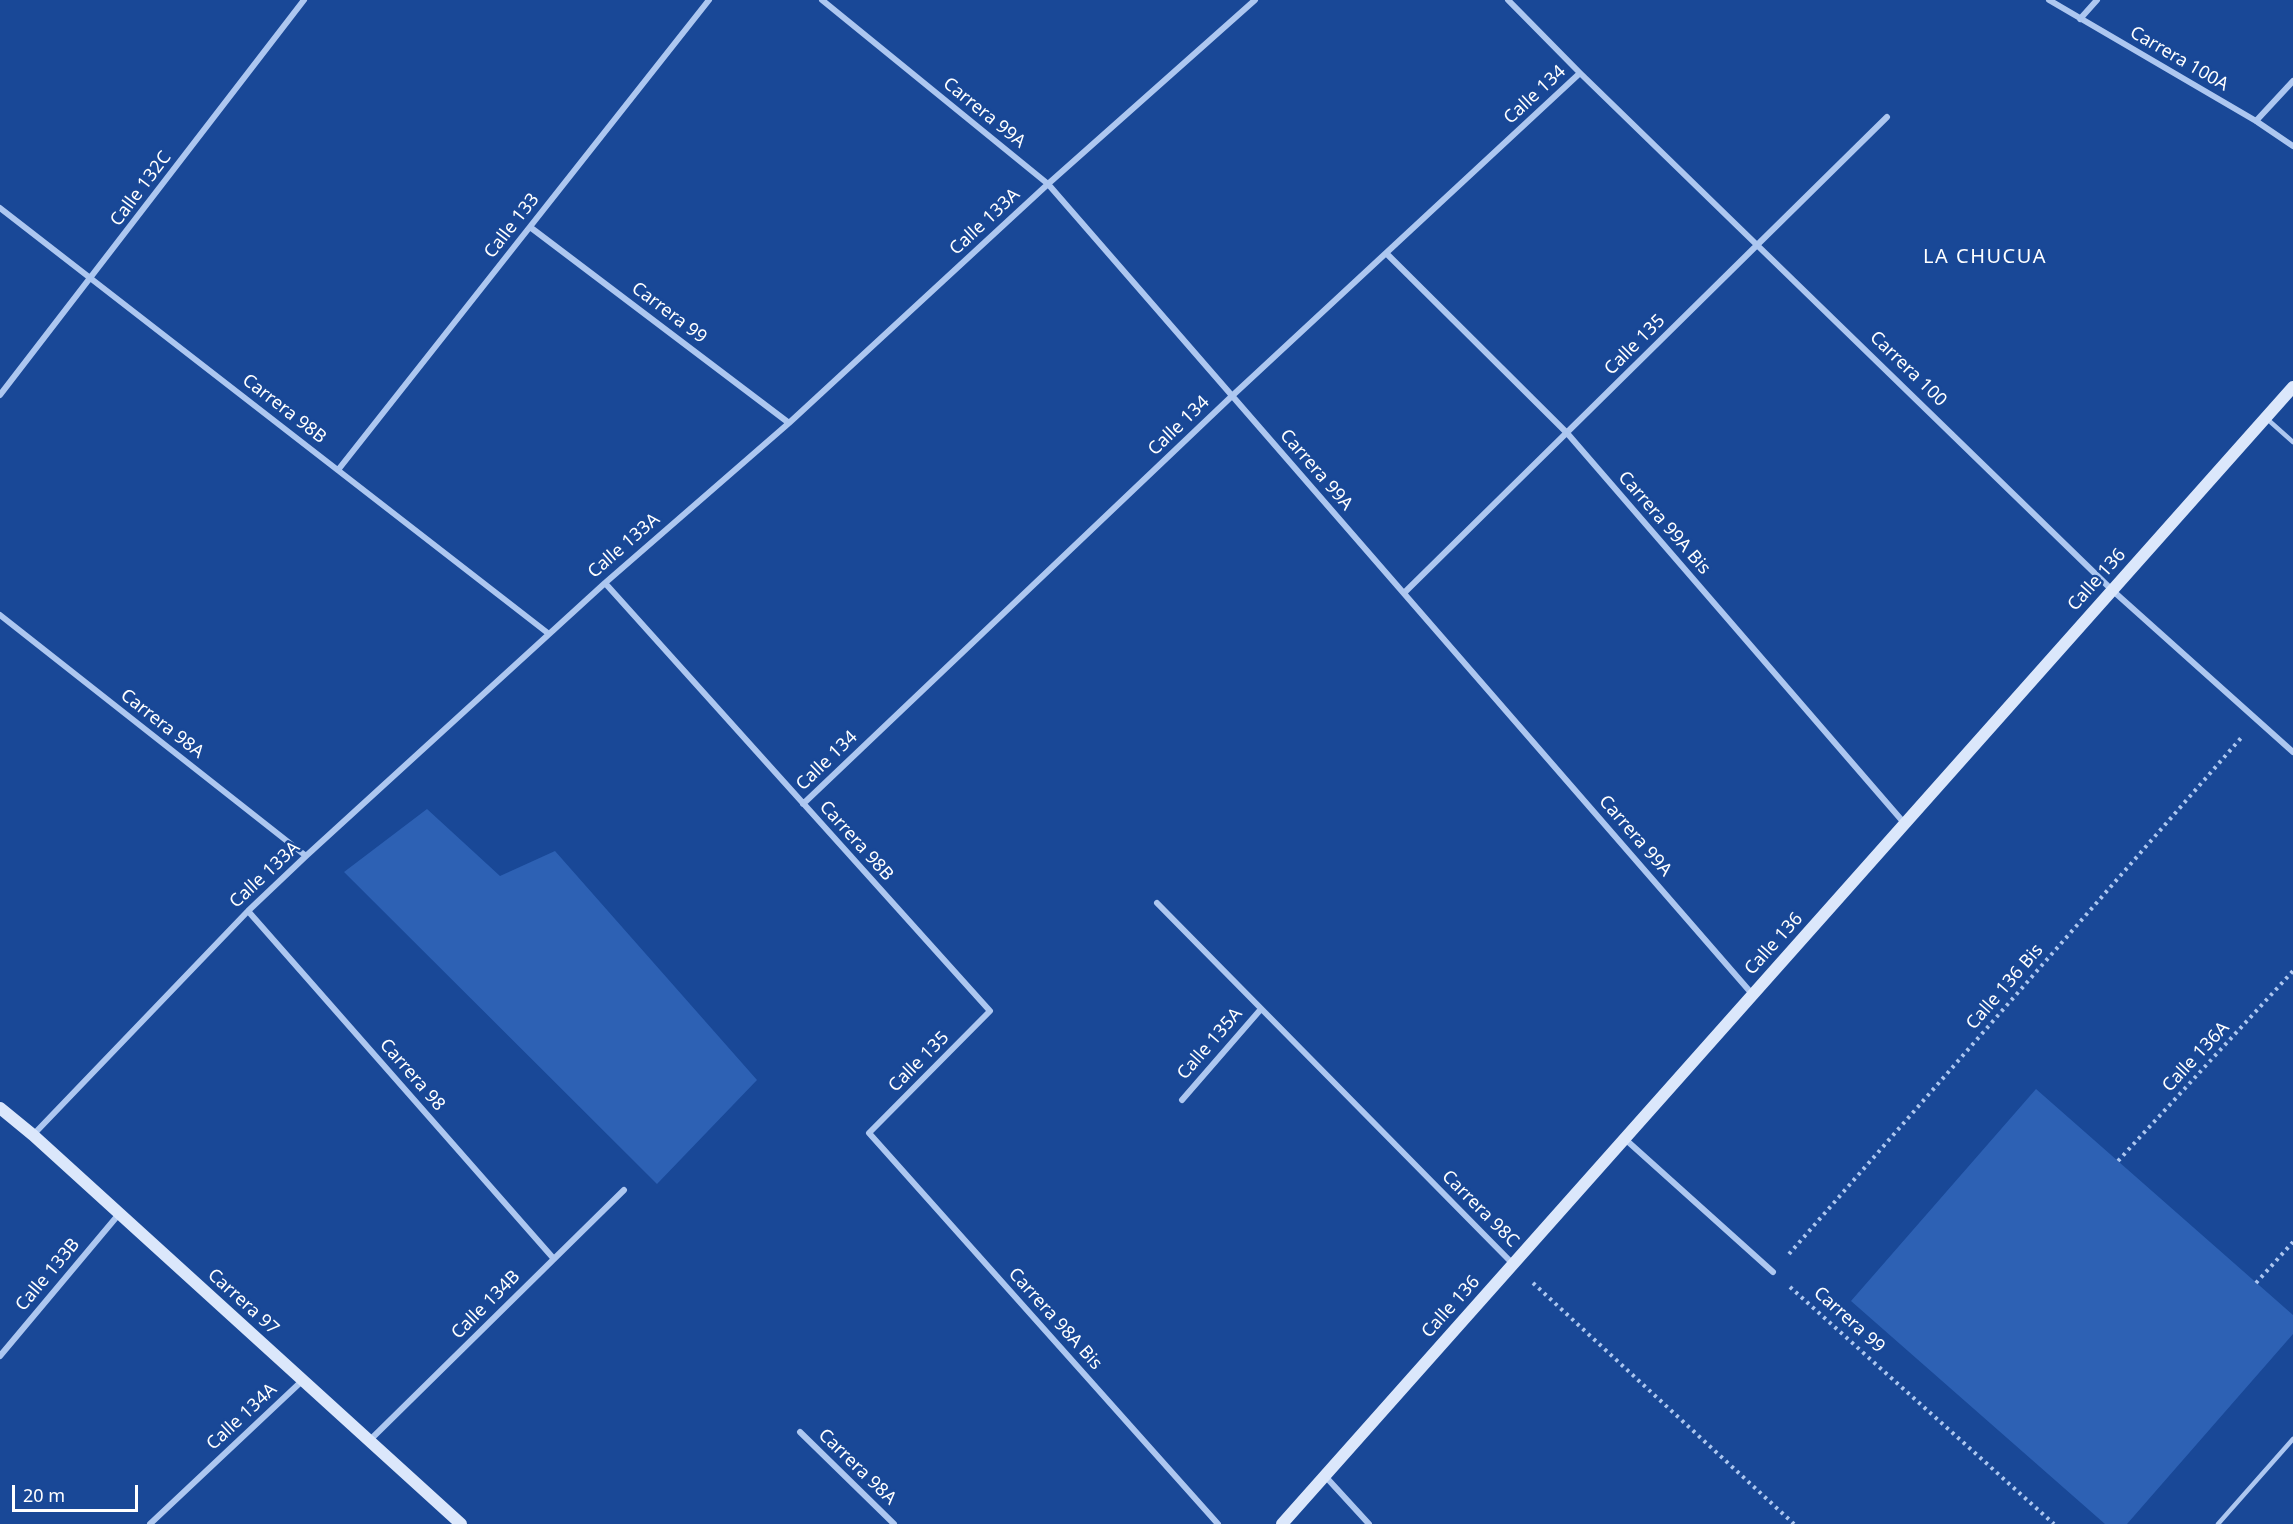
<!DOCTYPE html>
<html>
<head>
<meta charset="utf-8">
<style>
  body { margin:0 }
  #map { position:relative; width:2293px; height:1524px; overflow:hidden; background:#194897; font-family:"Noto Sans",sans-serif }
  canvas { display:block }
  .scale { position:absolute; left:12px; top:1485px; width:126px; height:27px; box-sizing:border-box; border:3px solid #fff; border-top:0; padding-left:8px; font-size:18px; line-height:21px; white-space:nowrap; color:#fff; -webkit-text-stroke:4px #194897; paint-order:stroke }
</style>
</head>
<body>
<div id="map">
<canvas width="2293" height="1524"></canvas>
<div class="scale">20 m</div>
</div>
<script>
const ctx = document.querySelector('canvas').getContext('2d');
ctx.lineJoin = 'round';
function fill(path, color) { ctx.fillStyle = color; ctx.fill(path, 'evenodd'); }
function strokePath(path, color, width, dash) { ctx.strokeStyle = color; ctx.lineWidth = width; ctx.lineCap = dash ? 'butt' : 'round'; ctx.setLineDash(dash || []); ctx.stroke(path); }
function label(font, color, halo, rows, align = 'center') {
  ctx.font = font + ' "Noto Sans",sans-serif'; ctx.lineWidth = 5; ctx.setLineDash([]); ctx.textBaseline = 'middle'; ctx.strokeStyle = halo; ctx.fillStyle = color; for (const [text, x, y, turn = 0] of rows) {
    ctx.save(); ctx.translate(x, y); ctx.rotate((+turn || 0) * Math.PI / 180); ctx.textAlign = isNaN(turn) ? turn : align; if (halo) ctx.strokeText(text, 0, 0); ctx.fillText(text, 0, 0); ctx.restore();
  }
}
const green = new Path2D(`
  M 427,809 L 500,876 L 555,851 L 757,1080 L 657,1184 L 344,872 Z
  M 2036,1089 L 2293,1315 L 2293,1334 L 2127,1524 L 2105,1524 L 1851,1301 Z`);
const path = new Path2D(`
  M 2118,1161 L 2293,971
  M 1789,1254 L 2241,738
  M 1533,1283 L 1794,1524
  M 2256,1283 L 2293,1242
  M 1790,1287 L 2054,1524`);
const lane = new Path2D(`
  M 2266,418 L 2293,442
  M 2218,1524 L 2293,1439`);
const street = new Path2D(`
  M 822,0 L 1048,184 L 1753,995
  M 1508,0 L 1580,73 L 2112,590 L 2293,752
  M 2049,0 L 2256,121 L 2293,146
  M 2080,19 L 2097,0
  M 2256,121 L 2293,81
  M 0,208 L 549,634
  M 530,227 L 789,423
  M 1387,254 L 1567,433 L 1905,824
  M 0,395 L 304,0
  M 338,470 L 709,0
  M 605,583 L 990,1011 L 869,1133 L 1218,1524
  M 1404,593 L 1887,117
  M 0,615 L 306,856
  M 803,804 L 1232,396 L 1580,73
  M 1157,903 L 1513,1264
  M 248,911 L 554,1259
  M 1182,1100 L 1261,1009
  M 33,1135 L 248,911 L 306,856 L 605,583 L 789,423 L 1048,184 L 1255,0
  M 1625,1139 L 1773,1272
  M 0,1356 L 119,1214
  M 800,1432 L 894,1524
  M 369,1441 L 624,1190
  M 1325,1476 L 1369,1524
  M 150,1524 L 303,1380`);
const secondary = new Path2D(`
  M 0,1108 L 33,1135 L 461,1524
  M 1282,1524 L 2293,387`);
const streetNames = [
  ["Carrera 100A",2179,59,30],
  ["Calle 134",1535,95,-43],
  ["Carrera 99A",984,113,39],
  ["Calle 132C",141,189,-53],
  ["Calle 133A",985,222,-43],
  ["Calle 133",512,226,-52],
  ["Carrera 99",669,313,37],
  ["Calle 135",1635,345,-45],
  ["Carrera 100",1908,369,44],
  ["Carrera 98B",284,409,38],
  ["Calle 134",1179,426,-44],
  ["Carrera 99A",1316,470,49],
  ["Carrera 99A Bis",1664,523,49],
  ["Calle 133A",624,546,-41],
  ["Calle 136",2097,580,-48],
  ["Carrera 98A",162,724,38],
  ["Calle 134",827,761,-44],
  ["Carrera 99A",1635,836,49],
  ["Carrera 98B",856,841,48],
  ["Calle 133A",265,875,-43],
  ["Calle 136",1774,944,-48],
  ["Calle 136 Bis",2005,987,-49],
  ["Calle 135A",1210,1044,-49],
  ["Calle 136A",2196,1057,-47],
  ["Calle 135",919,1062,-45],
  ["Carrera 98",412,1075,49],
  ["Carrera 98C",1480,1209,45],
  ["Calle 133B",48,1275,-50],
  ["Carrera 97",243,1302,42],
  ["Calle 134B",486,1305,-45],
  ["Calle 136",1451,1307,-48],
  ["Carrera 98A Bis",1055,1319,48],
  ["Carrera 99",1849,1320,42],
  ["Calle 134A",242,1417,-43],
  ["Carrera 98A",857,1467,44]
];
const neighbourhoodNames = [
  ["LA CHUCUA",1985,257]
];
fill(green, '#2d61b4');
strokePath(path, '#adc7f0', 4, [3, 4.5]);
strokePath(lane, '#adc7f0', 4.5);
strokePath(street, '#adc7f0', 6);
strokePath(secondary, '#dbe7fb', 12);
label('18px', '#fff', '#194897', streetNames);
ctx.letterSpacing = '1.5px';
label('20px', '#fff', '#194897', neighbourhoodNames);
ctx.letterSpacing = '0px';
</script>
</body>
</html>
